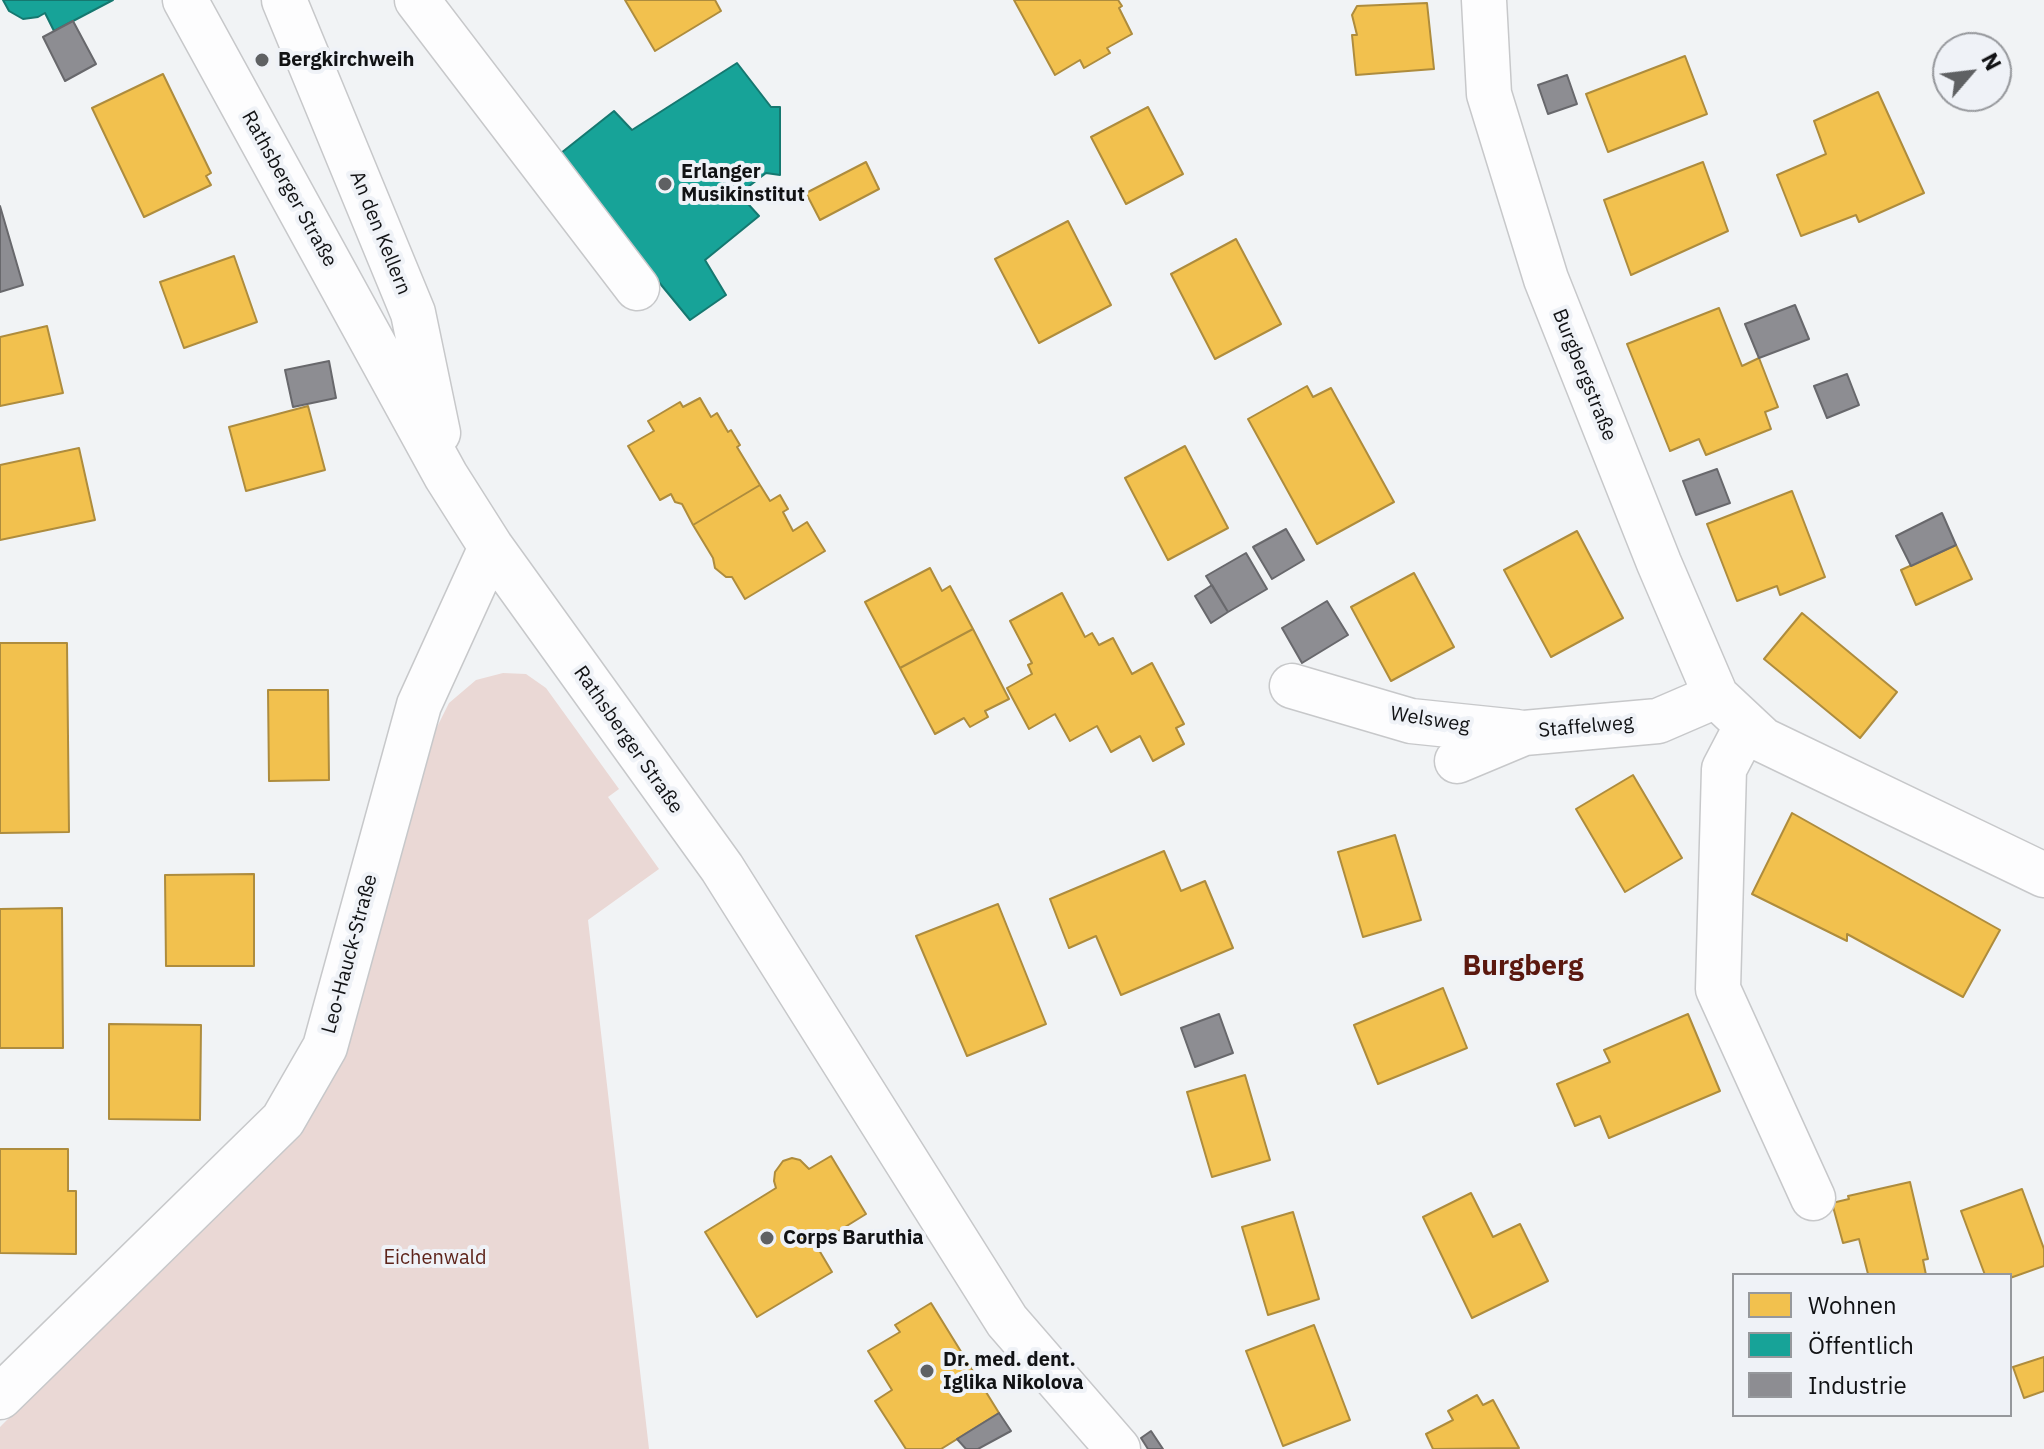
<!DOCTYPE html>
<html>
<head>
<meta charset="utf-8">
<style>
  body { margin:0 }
  #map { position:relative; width:2044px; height:1449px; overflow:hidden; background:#f1f3f5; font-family:"IBM Plex Sans",sans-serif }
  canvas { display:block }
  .legend { position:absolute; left:1732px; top:1273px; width:280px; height:144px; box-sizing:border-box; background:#eff2f7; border:2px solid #96989c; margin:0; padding:10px 14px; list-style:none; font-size:24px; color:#111214 }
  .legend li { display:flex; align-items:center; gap:16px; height:40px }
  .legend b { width:40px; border:2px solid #96989c }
  .north { position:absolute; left:1932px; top:32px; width:80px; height:80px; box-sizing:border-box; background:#eff2f7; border:2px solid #96989c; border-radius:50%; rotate:62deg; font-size:22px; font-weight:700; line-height:32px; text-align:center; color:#111214 }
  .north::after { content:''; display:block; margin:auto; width:28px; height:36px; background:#5f6163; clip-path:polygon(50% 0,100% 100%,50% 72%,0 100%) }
</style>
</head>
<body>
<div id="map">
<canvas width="2044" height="1449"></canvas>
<ul class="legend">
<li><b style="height:22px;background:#f2c14e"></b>Wohnen</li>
<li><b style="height:22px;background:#17a398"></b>Öffentlich</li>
<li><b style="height:22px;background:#8d8d92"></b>Industrie</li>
</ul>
<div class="north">N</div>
</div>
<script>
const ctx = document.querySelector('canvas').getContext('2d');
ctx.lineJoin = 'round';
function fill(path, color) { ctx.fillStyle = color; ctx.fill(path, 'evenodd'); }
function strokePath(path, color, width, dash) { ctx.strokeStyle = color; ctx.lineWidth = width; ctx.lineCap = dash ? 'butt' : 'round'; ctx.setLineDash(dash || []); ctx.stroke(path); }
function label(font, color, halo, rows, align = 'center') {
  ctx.font = font + ' "IBM Plex Sans",sans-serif'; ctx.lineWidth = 8; ctx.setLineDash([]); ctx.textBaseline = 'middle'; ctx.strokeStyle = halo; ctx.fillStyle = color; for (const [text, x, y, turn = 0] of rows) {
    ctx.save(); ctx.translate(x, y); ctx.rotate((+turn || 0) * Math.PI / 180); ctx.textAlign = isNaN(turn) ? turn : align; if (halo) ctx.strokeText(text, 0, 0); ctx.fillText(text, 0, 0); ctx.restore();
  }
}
const green = new Path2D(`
  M 503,673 L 526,674 L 546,688 L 619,789 L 608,797 L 659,869 L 588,920 L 649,1449 L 0,1449 L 0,1427 L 290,1136 L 422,757 L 449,703 L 476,680 Z`);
const homes = new Path2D(`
  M 625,0 L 715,0 L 721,11 L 655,51 Z
  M 1014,0 L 1118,0 L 1122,6 L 1119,8 L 1132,34 L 1107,48 L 1110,53 L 1084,68 L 1080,60 L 1055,75 Z
  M 1427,3 L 1434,69 L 1356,75 L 1352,35 L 1357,35 L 1352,15 L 1357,6 Z
  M 1685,56 L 1707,114 L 1608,152 L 1586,94 Z
  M 163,74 L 211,173 L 206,176 L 211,185 L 144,217 L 92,108 Z
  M 1878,92 L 1924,193 L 1859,222 L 1856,215 L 1801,236 L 1777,175 L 1826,154 L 1814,121 Z
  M 1148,107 L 1183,174 L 1126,204 L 1091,137 Z
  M 866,162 L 879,189 L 820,220 L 806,193 Z
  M 1703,162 L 1728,231 L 1631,275 L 1604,200 Z
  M 1068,221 L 1111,305 L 1039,343 L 995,259 Z
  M 1236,239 L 1281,324 L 1215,359 L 1171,274 Z
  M 234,256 L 257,322 L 184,348 L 160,282 Z
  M 1719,308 L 1742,366 L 1759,358 L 1778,407 L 1765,412 L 1771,429 L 1706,455 L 1699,439 L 1670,451 L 1627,344 Z
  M 47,326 L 63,393 L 0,406 L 0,337 Z
  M 1307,386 L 1313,397 L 1331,388 L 1394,502 L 1317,544 L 1248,419 Z
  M 700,398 L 711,417 L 717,413 L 728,432 L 731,430 L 740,445 L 737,447 L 760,485 L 693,525 L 682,504 L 675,502 L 671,494 L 660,500 L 628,446 L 654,431 L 648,421 L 680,402 L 683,407 Z
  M 308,406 L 325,470 L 246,491 L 229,427 Z
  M 1185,446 L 1228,528 L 1168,560 L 1125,478 Z
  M 79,448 L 95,520 L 0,540 L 0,465 Z
  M 760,485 L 770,501 L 780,495 L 788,509 L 783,512 L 793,531 L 807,522 L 825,551 L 745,599 L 732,577 L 726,577 L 715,568 L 713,558 L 693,525 Z
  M 1792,491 L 1825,577 L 1780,595 L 1777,586 L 1737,601 L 1707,524 Z
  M 1577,531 L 1623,618 L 1551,657 L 1504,570 Z
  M 1956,545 L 1972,579 L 1916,605 L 1901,570 Z
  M 930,568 L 942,591 L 950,586 L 973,629 L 900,668 L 865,602 Z
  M 1414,573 L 1454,647 L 1391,681 L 1351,607 Z
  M 1062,593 L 1085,637 L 1092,633 L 1099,645 L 1113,638 L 1132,674 L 1152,663 L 1184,724 L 1176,728 L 1184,744 L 1153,761 L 1140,736 L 1111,752 L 1097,726 L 1070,741 L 1055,714 L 1029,729 L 1007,688 L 1032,674 L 1028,665 L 1032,663 L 1010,621 Z
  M 1802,613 L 1897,692 L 1860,738 L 1764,659 Z
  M 973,629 L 1009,699 L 985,711 L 988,717 L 970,727 L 964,718 L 935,734 L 900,668 Z
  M 0,643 L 67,643 L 69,832 L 0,833 Z
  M 268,690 L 328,690 L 329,780 L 269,781 Z
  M 1633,775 L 1682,858 L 1625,892 L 1576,809 Z
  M 1792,813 L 2000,930 L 1963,997 L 1847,934 L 1847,941 L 1752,894 Z
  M 1395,835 L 1421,920 L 1363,937 L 1338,852 Z
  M 1164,851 L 1181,891 L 1205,881 L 1233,948 L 1121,995 L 1096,936 L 1069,948 L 1050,899 Z
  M 254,874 L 254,966 L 166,966 L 165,875 Z
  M 998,904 L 1046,1024 L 967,1056 L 916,936 Z
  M 62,908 L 63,1048 L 0,1048 L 0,909 Z
  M 1443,988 L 1467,1048 L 1378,1084 L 1354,1025 Z
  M 1688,1014 L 1720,1091 L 1609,1138 L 1600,1116 L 1575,1126 L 1557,1084 L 1610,1062 L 1604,1050 Z
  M 109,1024 L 201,1025 L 200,1120 L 109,1119 Z
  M 1245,1075 L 1270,1160 L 1212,1177 L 1187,1092 Z
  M 0,1149 L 68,1149 L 68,1191 L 76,1191 L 76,1254 L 0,1253 Z
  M 831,1156 L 866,1214 L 816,1245 L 832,1272 L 757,1317 L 705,1232 L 776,1188 L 774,1181 L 775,1172 L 783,1161 L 792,1158 L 800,1160 L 809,1169 Z
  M 1910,1182 L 1928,1259 L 1923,1260 L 1926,1275 L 1868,1274 L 1859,1239 L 1843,1243 L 1832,1203 L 1849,1199 L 1848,1196 Z
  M 2022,1189 L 2044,1249 L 2044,1266 L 2010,1278 L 2010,1275 L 1985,1275 L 1961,1211 Z
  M 1471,1193 L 1493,1237 L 1520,1224 L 1548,1281 L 1472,1318 L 1423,1217 Z
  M 1293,1212 L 1319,1299 L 1268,1315 L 1242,1227 Z
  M 931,1303 L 999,1413 L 941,1449 L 906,1449 L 875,1401 L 892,1390 L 868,1351 L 900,1332 L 895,1325 Z
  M 1314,1325 L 1350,1420 L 1283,1446 L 1246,1351 Z
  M 2044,1357 L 2044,1391 L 2024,1398 L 2013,1367 Z
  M 1477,1395 L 1483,1405 L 1493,1400 L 1519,1448 L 1433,1449 L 1426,1434 L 1453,1420 L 1448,1411 Z`);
const public = new Path2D(`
  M 3,0 L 113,0 L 54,31 L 45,13 L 38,17 L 23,19 L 9,11 Z
  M 737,63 L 771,107 L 780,107 L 780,175 L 766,173 L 739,194 L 759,216 L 705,260 L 726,295 L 690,320 L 556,157 L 614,111 L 632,130 Z`);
const industry = new Path2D(`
  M 73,21 L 96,64 L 65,81 L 43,37 Z
  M 1567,75 L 1577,104 L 1548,114 L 1538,85 Z
  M 0,206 L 23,285 L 0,292 Z
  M 1795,305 L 1809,339 L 1759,358 L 1745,324 Z
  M 329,361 L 336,398 L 293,407 L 285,370 Z
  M 1847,374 L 1859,405 L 1827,418 L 1814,386 Z
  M 1717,469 L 1730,503 L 1696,515 L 1683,481 Z
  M 1942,513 L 1956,545 L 1911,566 L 1896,536 Z
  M 1286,529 L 1304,560 L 1272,579 L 1253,547 Z
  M 1246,553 L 1267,589 L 1228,612 L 1206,576 Z
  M 1212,585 L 1228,612 L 1211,623 L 1195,596 Z
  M 1327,601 L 1348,635 L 1302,663 L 1282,628 Z
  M 1219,1014 L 1233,1053 L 1195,1067 L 1181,1028 Z
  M 999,1413 L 1011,1431 L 978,1449 L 966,1449 L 957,1439 Z
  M 1151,1431 L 1163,1449 L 1148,1449 L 1141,1438 Z`);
const minor = new Path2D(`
  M 185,0 L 446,476 L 491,547 L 722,868 L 1007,1321 L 1118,1449
  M 284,0 L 413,313 L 438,433
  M 417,0 L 637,288
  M 1484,0 L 1489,94 L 1546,279 L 1659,563 L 1716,696 L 1763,740 L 2044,875
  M 1292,686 L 1411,721 L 1517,732
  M 1747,725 L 1724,769 L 1718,989 L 1813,1198
  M 1457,761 L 1524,733 L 1658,721 L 1716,696
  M 0,1397 L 283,1120 L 325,1047 L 419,705 L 491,547`);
const markers = [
  [262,60,8,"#5f6163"],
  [665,184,8,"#5f6163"],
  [767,1238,8,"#5f6163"],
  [927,1371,8,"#5f6163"]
];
const poiNames = [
  ["Bergkirchweih",278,60],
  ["Erlanger",681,172],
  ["Musikinstitut",681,195],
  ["Corps Baruthia",783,1238],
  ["Dr. med. dent.",943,1360],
  ["Iglika Nikolova",943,1383]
];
const streetNames = [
  ["Rathsberger Straße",289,189,61],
  ["An den Kellern",380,233,68],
  ["Burgbergstraße",1584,375,68],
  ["Welsweg",1430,720,9],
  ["Staffelweg",1586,727,-5],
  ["Rathsberger Straße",628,740,55],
  ["Leo-Hauck-Straße",350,954,-75]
];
const parkNames = [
  ["Eichenwald",435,1258]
];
const districtNames = [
  ["Burgberg",1523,967]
];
fill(green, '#ead8d5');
fill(homes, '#f2c14e');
strokePath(homes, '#ae8c3d', 2);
fill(public, '#17a398');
strokePath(public, '#157870', 2);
fill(industry, '#8d8d92');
strokePath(industry, '#68686c', 2);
strokePath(minor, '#c7c8ca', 47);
strokePath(minor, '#fdfdfe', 44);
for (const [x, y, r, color] of markers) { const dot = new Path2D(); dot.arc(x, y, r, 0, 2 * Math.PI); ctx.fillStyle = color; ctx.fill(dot); strokePath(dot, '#eff2f7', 3); }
label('bold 20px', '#111214', '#eff2f7', poiNames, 'left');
label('20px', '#111214', '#eff2f7', streetNames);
label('20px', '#5e241b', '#eff2f7', parkNames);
label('bold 28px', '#5b180f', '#eff2f7', districtNames);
</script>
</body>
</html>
